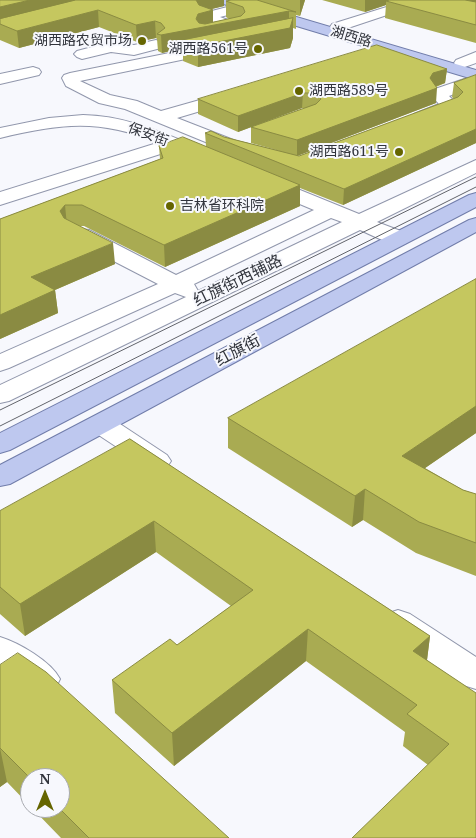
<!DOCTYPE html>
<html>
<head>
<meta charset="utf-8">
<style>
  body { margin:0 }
  #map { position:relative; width:476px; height:838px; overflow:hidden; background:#f7f8fd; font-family:"Noto Serif",serif }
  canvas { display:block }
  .north { position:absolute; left:20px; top:768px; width:50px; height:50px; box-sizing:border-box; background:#f7f8fd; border:1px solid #a8aab0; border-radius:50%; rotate:0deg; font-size:14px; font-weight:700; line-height:20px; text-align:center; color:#31343c }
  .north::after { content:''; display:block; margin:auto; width:18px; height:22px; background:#656500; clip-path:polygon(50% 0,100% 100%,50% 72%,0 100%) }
</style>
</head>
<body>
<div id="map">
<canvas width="476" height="838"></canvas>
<div class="north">N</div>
</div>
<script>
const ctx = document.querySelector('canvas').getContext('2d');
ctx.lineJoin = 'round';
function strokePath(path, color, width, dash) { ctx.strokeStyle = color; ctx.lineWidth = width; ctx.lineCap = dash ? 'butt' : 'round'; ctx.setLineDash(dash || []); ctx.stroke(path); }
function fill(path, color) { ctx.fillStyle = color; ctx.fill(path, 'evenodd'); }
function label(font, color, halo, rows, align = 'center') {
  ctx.font = font + ' "Noto Serif","Noto Sans SC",serif'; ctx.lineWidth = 4; ctx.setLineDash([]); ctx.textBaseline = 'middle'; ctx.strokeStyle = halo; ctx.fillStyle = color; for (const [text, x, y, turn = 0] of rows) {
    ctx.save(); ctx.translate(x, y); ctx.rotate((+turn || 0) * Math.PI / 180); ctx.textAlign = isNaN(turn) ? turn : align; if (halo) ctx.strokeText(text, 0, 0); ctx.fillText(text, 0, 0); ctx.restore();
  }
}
const minor = new Path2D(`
  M 409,0 L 436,0 L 434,3 L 408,8 L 342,30 L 332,30 L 330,27 L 332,24 Z
  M 247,2 L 252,3 L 254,6 L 252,9 L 220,17 L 241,25 L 243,28 L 241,31 L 218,36 L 213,35 L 211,32 L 213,29 L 220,27 L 200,20 L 198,17 L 200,14 Z
  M 156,40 L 161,42 L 164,45 L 161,48 L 134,55 L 111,52 L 82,59 L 77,57 L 74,54 L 77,51 L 111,42 L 134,45 Z
  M 219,43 L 224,45 L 227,48 L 224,51 L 80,81 L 110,95 L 137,101 L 161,111 L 235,90 L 241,91 L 243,95 L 241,99 L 177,118 L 236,141 L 248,144 L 250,148 L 248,152 L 241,154 L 225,150 L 125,109 L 99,103 L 66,86 L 62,78 L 64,75 L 70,73 Z
  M 476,52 L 476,63 L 462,68 L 456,66 L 454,63 L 456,60 Z
  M 33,67 L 39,69 L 41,72 L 39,75 L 0,84 L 0,74 Z
  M 476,75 L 476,86 L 449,96 L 459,106 L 456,110 C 443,115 427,125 414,122 L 411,118 L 414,114 L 439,104 L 430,94 L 432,90 Z
  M 83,115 C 130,116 167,135 210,152 L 212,156 L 210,160 L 203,162 L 196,160 L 173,150 L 0,205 L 0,192 L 157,143 C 100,118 59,124 0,138 L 0,128 L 49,118 Z
  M 476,160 L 476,173 L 377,222 L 406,233 L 409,238 L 406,243 C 390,246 374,236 360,230 L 9,401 L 0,403 L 0,385 L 186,297 L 175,293 L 9,368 L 0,371 L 0,354 L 158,284 L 73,240 L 70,235 L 73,230 L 81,229 L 89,230 L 176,275 L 314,210 L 259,187 L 256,183 L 259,179 L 266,177 L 273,179 L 359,214 ZM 331,218 L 342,222 L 198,291 L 194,284 Z
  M 101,416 L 111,418 L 167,455 L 171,461 L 167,467 L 157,470 L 147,467 L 91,430 L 87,424 L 91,418 Z
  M 398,610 L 410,614 L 476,657 L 476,689 L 463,685 L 386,632 L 381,623 L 386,614 Z
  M 0,637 C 19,643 51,661 60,679 L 55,689 L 42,693 L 29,689 L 0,668 Z`);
const major = new Path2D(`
  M 218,0 L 239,0 L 476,70 L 476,80 L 220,3 Z
  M 476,193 L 476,207 L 10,450 L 0,453 L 0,433 L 469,195 Z
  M 476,218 L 476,232 L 10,484 L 0,486 L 0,465 L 469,220 Z`);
const tram = new Path2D(`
  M 0,410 L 476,177
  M 0,426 L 476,187`);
const wall = new Path2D(`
  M 0,0 L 224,0 L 224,6 L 211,9 L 213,10 L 213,22 L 229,19 L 226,17 L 226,1 L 231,0 L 305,0 L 300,16 L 296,15 L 296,29 L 293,28 L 293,38 L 290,48 L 198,67 L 183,61 L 183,48 L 162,53 L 158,51 L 157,39 L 156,38 L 137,42 L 99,27 L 19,48 L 0,40 Z
  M 322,0 L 476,0 L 476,43 L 385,18 L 386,5 L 365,12 Z
  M 447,69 L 445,83 L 436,87 L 436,103 L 297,156 L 299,156 L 454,99 L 452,97 L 454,83 L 476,75 L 476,143 L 343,205 L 300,188 L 300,206 L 165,267 L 84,226 L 80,226 L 115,264 L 55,290 L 58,313 L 0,339 L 0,219 L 160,159 L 159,146 L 206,146 L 205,133 L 224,137 L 280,151 L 251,143 L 251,127 L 305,108 L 302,108 L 238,132 L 198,114 L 198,99 Z
  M 476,279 L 476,433 L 425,468 L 463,490 L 476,494 L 476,576 L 416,553 L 363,520 L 352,527 L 228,448 L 228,418 Z
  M 130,439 L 430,636 L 427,660 L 476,838 L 428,765 L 403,746 L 405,732 L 306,661 L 174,766 L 115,713 L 112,680 L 177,645 L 231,606 L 156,552 L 25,636 L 0,614 L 0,511 Z
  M 0,665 L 229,838 L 61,838 L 32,808 L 60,808 L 30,778 L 30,806 L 7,782 L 0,787 Z`);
const shadedWall = new Path2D(`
  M 30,0 L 94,0 L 0,24 L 0,7 Z
  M 196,0 L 224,0 L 224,6 L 200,12 Z
  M 300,0 L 305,0 L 300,16 Z
  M 365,0 L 403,0 L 386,1 L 386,5 L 365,12 Z
  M 462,0 L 476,0 L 476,6 Z
  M 98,10 L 99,27 L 19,48 L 17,31 Z
  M 213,10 L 213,25 L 289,11 L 289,27 L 183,40 L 183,48 L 162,53 L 161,35 L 196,19 L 198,14 Z
  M 293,18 L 293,38 L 290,48 L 198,67 L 198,46 Z
  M 155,21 L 156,38 L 137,42 L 136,25 Z
  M 447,69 L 445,83 L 431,88 L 437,88 L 436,103 L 297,156 L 297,140 L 433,73 Z
  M 303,93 L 302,108 L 238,132 L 238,116 Z
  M 476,129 L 476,143 L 343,205 L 344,189 Z
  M 300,185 L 300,206 L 165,267 L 164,245 Z
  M 65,205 L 67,226 L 60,211 Z
  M 113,243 L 115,264 L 34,299 L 31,277 Z
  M 55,290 L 58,313 L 0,339 L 0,315 Z
  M 476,406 L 476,433 L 399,486 L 402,456 Z
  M 365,489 L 363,520 L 352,527 L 355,496 Z
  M 154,521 L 156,552 L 25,636 L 20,604 Z
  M 308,629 L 306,661 L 174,766 L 172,733 Z
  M 430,636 L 426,668 L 413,651 Z
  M 0,748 L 7,782 L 0,787 Z`);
const building = new Path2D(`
  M 0,0 L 30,0 L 0,7 Z
  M 76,0 L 196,0 L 199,5 L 213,10 L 198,14 L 196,19 L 199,23 L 205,24 L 241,16 L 245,12 L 243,7 L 226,1 L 231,0 L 257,0 L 296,12 L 289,11 L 161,35 L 157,34 L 165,28 L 161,23 L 155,21 L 136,25 L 98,10 L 17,31 L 0,24 L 0,19 Z
  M 390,0 L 465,0 L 476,2 L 476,25 L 386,1 Z
  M 293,18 L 290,28 L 198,46 L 183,40 Z
  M 377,45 L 447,69 L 433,73 L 430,78 L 437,88 L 297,140 L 251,127 L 316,104 L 321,99 L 316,93 L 303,93 L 238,116 L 198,99 Z
  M 476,75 L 476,129 L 344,189 L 205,133 L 211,131 L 224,137 L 299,156 L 458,97 L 463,92 L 454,83 Z
  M 183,137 L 300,185 L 164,245 L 82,205 L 65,205 L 60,211 L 64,218 L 113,243 L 31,277 L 55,290 L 0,315 L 0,219 L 163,158 L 159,146 Z
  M 476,279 L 476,406 L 402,456 L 463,490 L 476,494 L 476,543 L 419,522 L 365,489 L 355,496 L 228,418 Z
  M 130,439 L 430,636 L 413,651 L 476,693 L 476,838 L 352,838 L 449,744 L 407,714 L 417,705 L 308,629 L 172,733 L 112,680 L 170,639 L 177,645 L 253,590 L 154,521 L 20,604 L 0,587 L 0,511 Z
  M 18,653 L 46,672 L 229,838 L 89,838 L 59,808 L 60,808 L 60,778 L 30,778 L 0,748 L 0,665 Z`);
const markers = [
  [142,41,5,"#656500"],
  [258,49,5,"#656500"],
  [299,91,5,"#656500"],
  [399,152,5,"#656500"],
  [170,206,5,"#656500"]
];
const farStreetnames = [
  ["湖西路",351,37,17],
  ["保安街",148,135,20]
];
const farPoinames = [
  ["湖西路农贸市场",132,41],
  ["湖西路561号",248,49],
  ["湖西路589号",309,91,"left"],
  ["湖西路611号",389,152],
  ["吉林省环科院",180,206,"left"]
];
const streetNames = [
  ["红旗街西辅路",238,281,-26],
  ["红旗街",238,351,-28]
];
strokePath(minor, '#9197ac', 2);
strokePath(major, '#717daa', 2);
fill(minor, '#fff');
fill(major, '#bec8ef');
strokePath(tram, '#61636a', 1);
fill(wall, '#a9ab52');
fill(shadedWall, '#8a8b42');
fill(building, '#c5c75f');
strokePath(building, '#8a8b42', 1);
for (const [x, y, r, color] of markers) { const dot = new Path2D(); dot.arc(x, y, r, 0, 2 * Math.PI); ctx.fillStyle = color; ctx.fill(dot); strokePath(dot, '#f7f8fd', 2); }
label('14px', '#31343c', '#f7f8fd', farStreetnames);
label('14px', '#31343c', '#f7f8fd', farPoinames, 'right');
label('16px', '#31343c', '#f7f8fd', streetNames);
</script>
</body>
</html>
